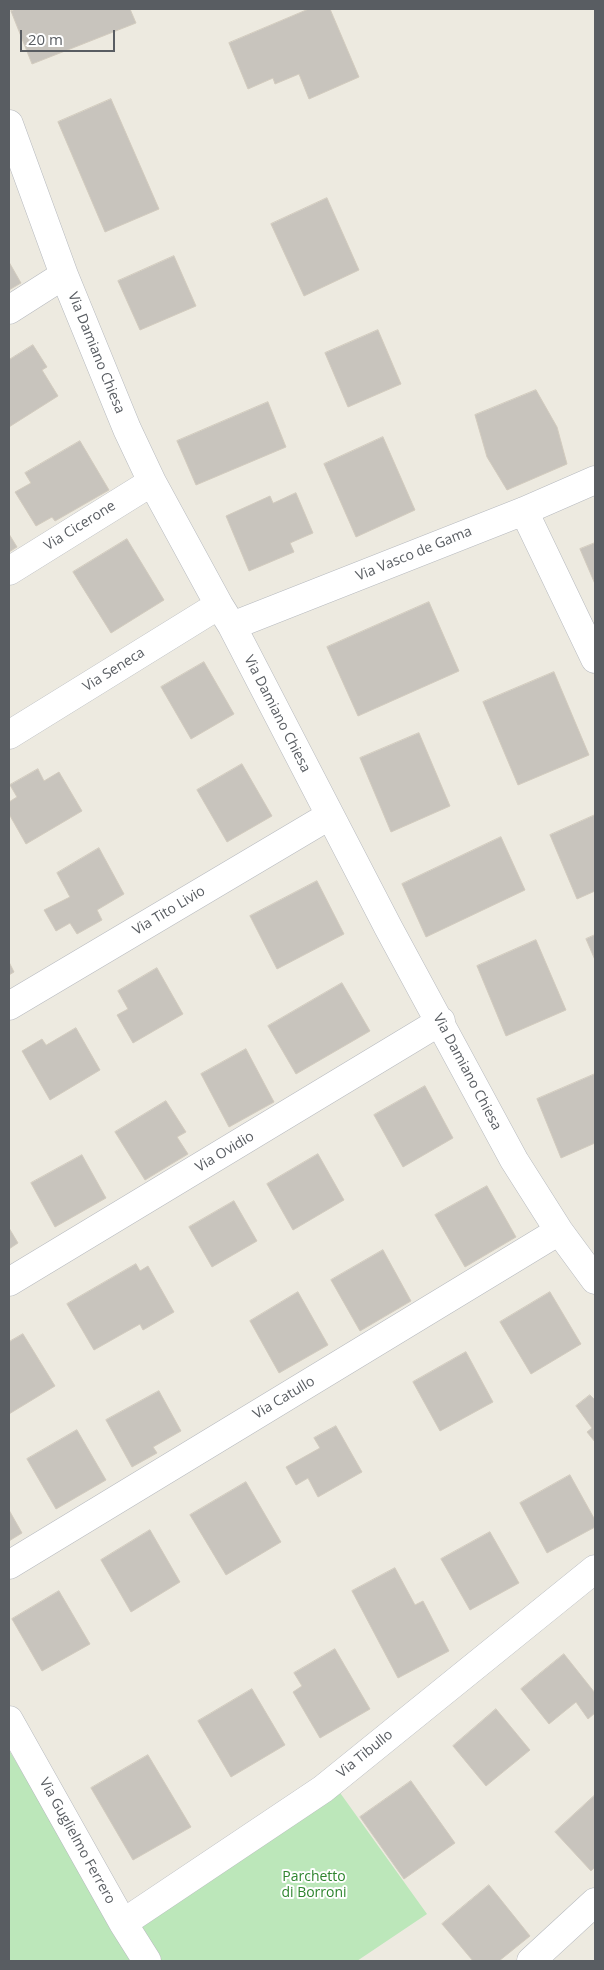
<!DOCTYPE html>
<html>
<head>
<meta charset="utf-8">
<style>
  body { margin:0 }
  #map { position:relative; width:604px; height:1970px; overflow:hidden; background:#edeae0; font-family:"Open Sans",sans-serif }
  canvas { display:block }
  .frame { position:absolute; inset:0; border:10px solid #595d62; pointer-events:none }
  .scale { position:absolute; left:20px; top:30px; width:95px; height:22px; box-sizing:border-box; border:2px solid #595d62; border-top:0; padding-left:6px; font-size:15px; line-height:18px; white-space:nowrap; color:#595d62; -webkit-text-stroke:4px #fff; paint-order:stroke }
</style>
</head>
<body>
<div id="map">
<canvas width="604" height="1970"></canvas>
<div class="frame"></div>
<div class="scale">20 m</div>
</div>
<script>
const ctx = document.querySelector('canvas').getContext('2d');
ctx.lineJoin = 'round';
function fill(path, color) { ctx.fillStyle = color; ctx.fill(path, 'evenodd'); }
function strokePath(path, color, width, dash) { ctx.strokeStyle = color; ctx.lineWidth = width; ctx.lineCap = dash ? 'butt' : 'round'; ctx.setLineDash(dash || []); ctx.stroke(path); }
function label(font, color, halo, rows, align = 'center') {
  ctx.font = font + ' "Open Sans",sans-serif'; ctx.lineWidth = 4; ctx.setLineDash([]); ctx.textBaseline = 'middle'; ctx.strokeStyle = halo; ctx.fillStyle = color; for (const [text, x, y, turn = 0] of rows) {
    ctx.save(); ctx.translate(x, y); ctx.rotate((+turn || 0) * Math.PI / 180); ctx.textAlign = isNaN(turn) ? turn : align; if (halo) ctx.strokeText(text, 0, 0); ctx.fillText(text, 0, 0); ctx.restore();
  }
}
const green = new Path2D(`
  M 9,1750 L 135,1961 L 9,1961 Z
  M 333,1783 L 427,1914 L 357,1961 L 148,1961 L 124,1924 Z`);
const building = new Path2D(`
  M 16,9 L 130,9 L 136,23 L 32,64 L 11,11 Z
  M 309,9 L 330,9 L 359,77 L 309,99 L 299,74 L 275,84 L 273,78 L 248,89 L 229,43 Z
  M 111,99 L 159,209 L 105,232 L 58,122 Z
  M 327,198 L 359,270 L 304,296 L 271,224 Z
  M 174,256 L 196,306 L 140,330 L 118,281 Z
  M 9,262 L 21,283 L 9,290 Z
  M 378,330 L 401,384 L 348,407 L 325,353 Z
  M 33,345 L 47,367 L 42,370 L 58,396 L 9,427 L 9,360 Z
  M 536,390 L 557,427 L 567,464 L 507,490 L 487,457 L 475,415 Z
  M 268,402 L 286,447 L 196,485 L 177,441 Z
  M 383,437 L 415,510 L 356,537 L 324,464 Z
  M 80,441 L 109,490 L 55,521 L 52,517 L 36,526 L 15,492 L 31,483 L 25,473 Z
  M 296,493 L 313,533 L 290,543 L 294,552 L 249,571 L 226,516 L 270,496 L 273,503 Z
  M 9,534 L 17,547 L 9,552 Z
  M 127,539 L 164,600 L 111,633 L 73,572 Z
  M 595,543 L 595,584 L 580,549 Z
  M 429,602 L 459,671 L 358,716 L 327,647 Z
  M 204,662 L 234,714 L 191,739 L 161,687 Z
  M 554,672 L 589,755 L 518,785 L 483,702 Z
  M 419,733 L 450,806 L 391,832 L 360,758 Z
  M 242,764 L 272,816 L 227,842 L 197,790 Z
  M 38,769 L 44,781 L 59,772 L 82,811 L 26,844 L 9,814 L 9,802 L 17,797 L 10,785 Z
  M 595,815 L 595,891 L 577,899 L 550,835 Z
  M 501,837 L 525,890 L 426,937 L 402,884 Z
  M 99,848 L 124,894 L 97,910 L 102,920 L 77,934 L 70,923 L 56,931 L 44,910 L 70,897 L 57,873 Z
  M 317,881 L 344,934 L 277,969 L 250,916 Z
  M 595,935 L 595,960 L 586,939 Z
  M 536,940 L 566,1010 L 506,1036 L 477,966 Z
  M 9,962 L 14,972 L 9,975 Z
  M 157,968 L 183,1014 L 133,1043 L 117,1015 L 128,1009 L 118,991 Z
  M 342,983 L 370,1031 L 296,1074 L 268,1026 Z
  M 76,1028 L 100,1070 L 50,1100 L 22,1051 L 42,1039 L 46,1045 Z
  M 246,1049 L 274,1102 L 229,1127 L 201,1074 Z
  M 595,1074 L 595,1143 L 561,1158 L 537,1099 Z
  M 425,1086 L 453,1138 L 403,1167 L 374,1115 Z
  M 166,1101 L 186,1132 L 177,1137 L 188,1154 L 145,1180 L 115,1132 Z
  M 318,1154 L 344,1200 L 293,1230 L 267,1184 Z
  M 82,1155 L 106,1198 L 55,1227 L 31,1183 Z
  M 487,1186 L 516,1237 L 465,1267 L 435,1215 Z
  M 234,1201 L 257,1241 L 212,1267 L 189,1227 Z
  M 9,1228 L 18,1243 L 9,1249 Z
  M 383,1250 L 411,1301 L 360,1331 L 331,1280 Z
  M 136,1264 L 140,1271 L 148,1266 L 174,1312 L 143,1330 L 140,1324 L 94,1350 L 67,1304 Z
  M 298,1292 L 328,1345 L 279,1373 L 250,1321 Z
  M 550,1292 L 581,1344 L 531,1374 L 500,1322 Z
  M 23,1334 L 55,1386 L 9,1414 L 9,1342 Z
  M 466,1352 L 493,1402 L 440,1431 L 413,1382 Z
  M 159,1391 L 181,1431 L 153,1447 L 157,1453 L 132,1467 L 106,1420 Z
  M 590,1395 L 595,1400 L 595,1442 L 587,1432 L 592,1428 L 576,1406 Z
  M 336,1426 L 362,1472 L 318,1497 L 308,1478 L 296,1485 L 286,1467 L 320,1448 L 314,1438 Z
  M 77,1430 L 106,1480 L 56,1509 L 27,1459 Z
  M 570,1475 L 595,1520 L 595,1527 L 547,1553 L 520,1503 Z
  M 246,1482 L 281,1542 L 226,1575 L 190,1515 Z
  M 9,1510 L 22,1533 L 9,1541 Z
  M 150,1530 L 180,1582 L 131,1612 L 101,1560 Z
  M 490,1532 L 519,1583 L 470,1610 L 441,1559 Z
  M 395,1568 L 415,1605 L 423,1601 L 449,1651 L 398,1678 L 352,1591 Z
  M 59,1591 L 90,1644 L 42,1671 L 12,1619 Z
  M 335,1649 L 370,1709 L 320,1738 L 293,1692 L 302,1686 L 294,1673 Z
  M 564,1654 L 595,1693 L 595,1713 L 588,1719 L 576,1702 L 549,1724 L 521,1689 Z
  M 252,1689 L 285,1745 L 231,1777 L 198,1721 Z
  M 496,1709 L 530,1750 L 486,1786 L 453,1746 Z
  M 148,1755 L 191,1827 L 133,1860 L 91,1788 Z
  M 411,1781 L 455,1843 L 404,1879 L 360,1817 Z
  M 595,1795 L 595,1867 L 591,1871 L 555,1832 Z
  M 489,1885 L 530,1936 L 499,1961 L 473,1961 L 442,1924 Z`);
const minor = new Path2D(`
  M 9,124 L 64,275 L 127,429 L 152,482 L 219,605 L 232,626 L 388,927 L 514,1160 L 559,1231 L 595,1280
  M 9,310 L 64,275
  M 524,511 L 595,659
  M 9,571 L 152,482
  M 232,626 L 524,511 L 595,480
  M 9,735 L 219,605
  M 9,1006 L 329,816
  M 9,1282 L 441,1021
  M 9,1565 L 559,1231
  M 9,1720 L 123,1923 L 147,1961
  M 123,1923 L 323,1789 L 595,1569
  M 531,1961 L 595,1902`);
const streetNames = [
  ["Via Damiano Chiesa",96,353,68],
  ["Via Cicerone",80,526,-32],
  ["Via Vasco de Gama",414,554,-22],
  ["Via Seneca",114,670,-32],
  ["Via Damiano Chiesa",277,714,63],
  ["Via Tito Livio",169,911,-31],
  ["Via Damiano Chiesa",467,1072,62],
  ["Via Ovidio",225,1152,-31],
  ["Via Catullo",284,1398,-31],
  ["Via Tibullo",365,1754,-39],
  ["Via Guglielmo Ferrero",77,1841,61]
];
const parkNames = [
  ["Parchetto",314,1877],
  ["di Borroni",314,1893]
];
fill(green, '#bce7ba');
fill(building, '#c8c4bd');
strokePath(building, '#d2cbbe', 1);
strokePath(minor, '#b6b9be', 29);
strokePath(minor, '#fff', 28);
label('14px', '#595d62', '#fff', streetNames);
label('14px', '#2e852e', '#fff', parkNames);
</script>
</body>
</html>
